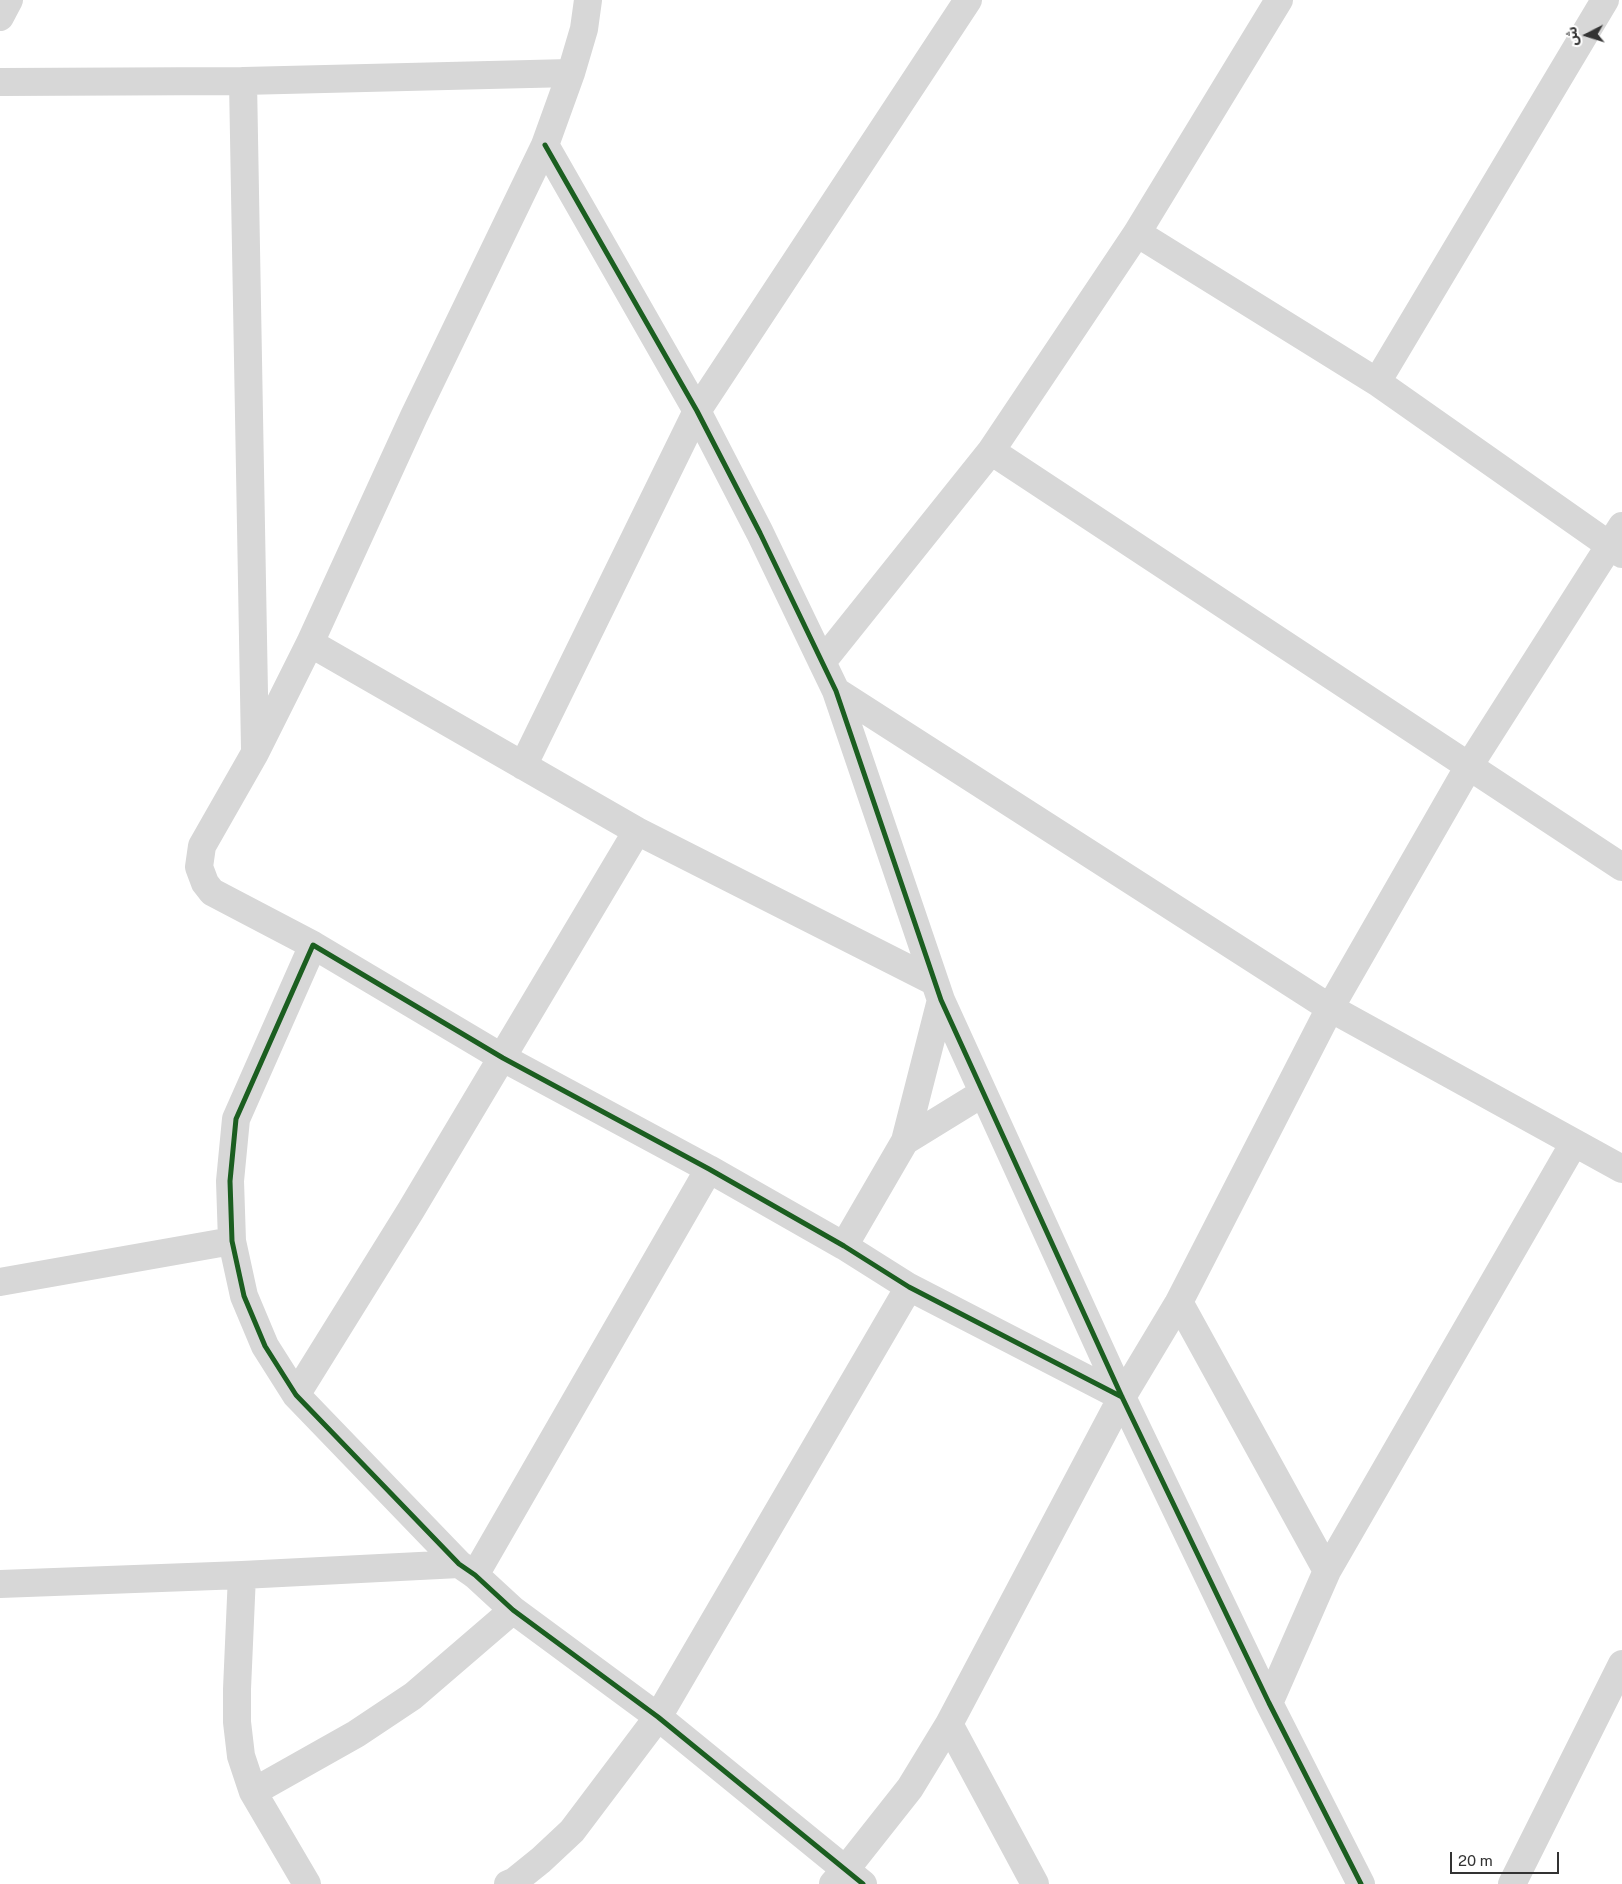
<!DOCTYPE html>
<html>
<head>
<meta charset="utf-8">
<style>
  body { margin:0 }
  #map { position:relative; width:1622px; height:1884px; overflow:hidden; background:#fff; font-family:"Public Sans","Noto Sans Arabic",sans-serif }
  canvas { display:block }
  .north { position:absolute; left:1562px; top:10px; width:50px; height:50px; -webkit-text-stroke:4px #fff; paint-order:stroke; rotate:265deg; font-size:14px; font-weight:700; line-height:20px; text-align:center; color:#333 }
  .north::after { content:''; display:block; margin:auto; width:18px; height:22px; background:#333; clip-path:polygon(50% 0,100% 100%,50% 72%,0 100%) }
  .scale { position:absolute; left:1450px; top:1852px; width:109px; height:22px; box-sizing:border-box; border:2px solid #333; border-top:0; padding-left:6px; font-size:15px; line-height:18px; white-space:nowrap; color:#333; -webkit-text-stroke:4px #fff; paint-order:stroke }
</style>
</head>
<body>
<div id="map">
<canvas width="1622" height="1884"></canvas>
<div class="north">ش</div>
<div class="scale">20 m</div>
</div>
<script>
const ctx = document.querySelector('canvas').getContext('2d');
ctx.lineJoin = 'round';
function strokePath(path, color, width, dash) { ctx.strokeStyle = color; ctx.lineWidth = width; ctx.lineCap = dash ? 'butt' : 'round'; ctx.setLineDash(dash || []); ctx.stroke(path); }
const minor = new Path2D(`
  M 0,17 L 9,0
  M 243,81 L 255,749
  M 0,82 L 243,81 L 571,73
  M 545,145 L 697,411 L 760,533 L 836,691 L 941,1000 L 1122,1397 L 1269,1703 L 1361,1884
  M 1137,233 L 1377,382 L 1622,554
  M 1377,382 L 1605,0
  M 991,451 L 1622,867
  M 310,643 L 637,831 L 933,981
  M 822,662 L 991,451 L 1137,233 L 1279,0
  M 836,691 L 1330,1008 L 1622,1169
  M 523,766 L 697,411 L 968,0
  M 313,945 L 212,892 L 205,883 L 199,867 L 202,846 L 255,753 L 310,643 L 414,416 L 545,145 L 571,73 L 584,29 L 588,0
  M 905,1141 L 941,1000
  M 844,1246 L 905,1141 L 983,1093
  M 0,1282 L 232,1241
  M 1179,1302 L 1327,1571
  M 296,1395 L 411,1210 L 637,831
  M 242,1575 L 237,1689 L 237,1722 L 241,1756 L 253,1792 L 307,1884
  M 475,1575 L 709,1169
  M 0,1584 L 242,1575 L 459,1564
  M 1269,1703 L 1327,1571 L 1574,1143
  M 949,1724 L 1035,1884
  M 253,1792 L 356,1734 L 413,1696 L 513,1610
  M 508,1884 L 515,1881 L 541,1860 L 572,1831 L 658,1717 L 909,1287
  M 833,1884 L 846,1869 L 910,1788 L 949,1724 L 1122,1397 L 1179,1302 L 1330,1008 L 1469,766 L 1622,526
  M 863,1884 L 658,1717 L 513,1610 L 475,1575 L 459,1564 L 296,1395 L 265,1346 L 244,1296 L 232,1241 L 230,1181 L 236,1119 L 313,945 L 503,1058 L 709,1169 L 844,1246 L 909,1287 L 1122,1397
  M 1512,1884 L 1622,1664`);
const cycleway = new Path2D(`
  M 545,145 L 697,411 L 760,533 L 836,691 L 941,1000 L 1122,1397 L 1269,1703 L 1361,1884
  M 863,1884 L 658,1717 L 513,1610 L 475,1575 L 459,1564 L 296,1395 L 265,1346 L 244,1296 L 232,1241 L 230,1181 L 236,1119 L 313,945 L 503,1058 L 709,1169 L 844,1246 L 909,1287 L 1122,1397`);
strokePath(minor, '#d7d7d7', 28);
strokePath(cycleway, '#1b5e20', 5);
</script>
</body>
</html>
